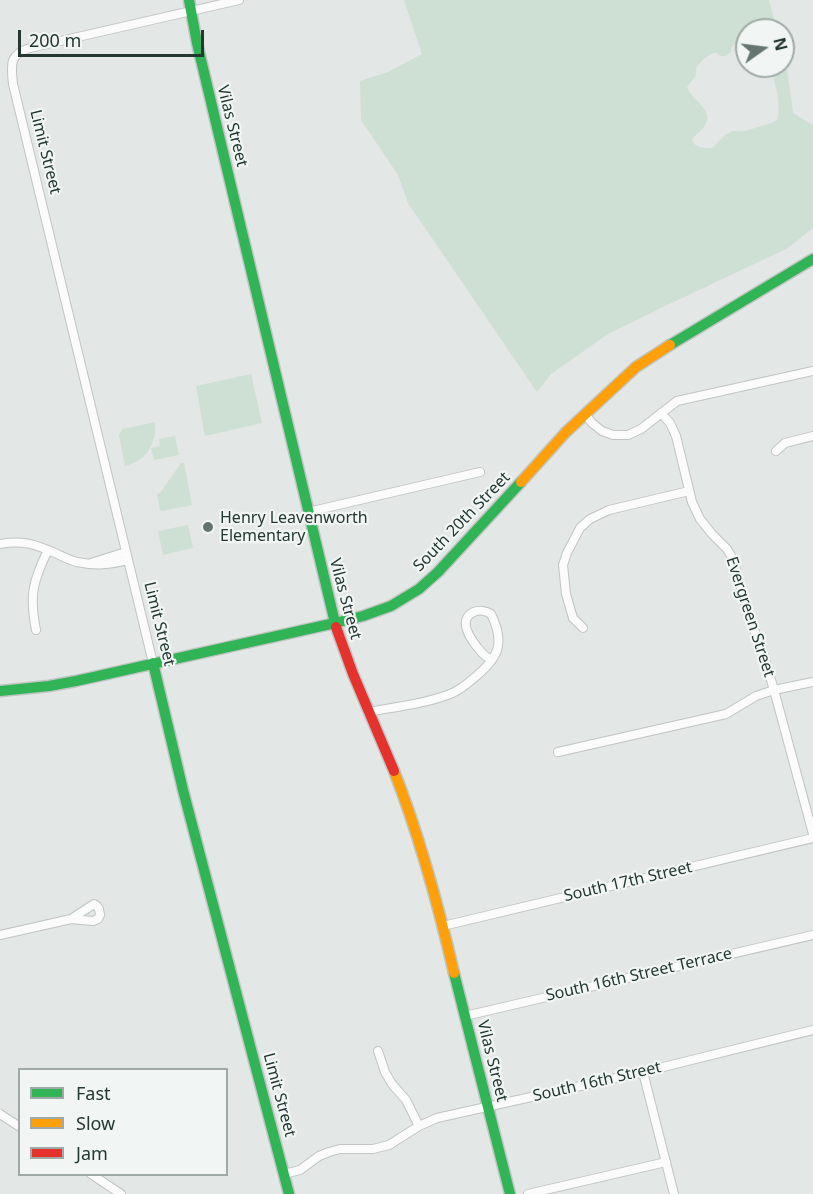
<!DOCTYPE html>
<html>
<head>
<meta charset="utf-8">
<style>
  body { margin:0 }
  #map { position:relative; width:813px; height:1194px; overflow:hidden; background:#e3e7e5; font-family:"Noto Sans",sans-serif }
  canvas { display:block }
  .legend { position:absolute; left:18px; top:1068px; width:210px; height:108px; box-sizing:border-box; background:#f1f6f4; border:2px solid #9faaa6; margin:0; padding:8px 10px; list-style:none; font-size:18px; color:#243832 }
  .legend li { display:flex; align-items:center; gap:12px; height:30px }
  .legend b { width:30px; border:2px solid #9faaa6 }
  .north { position:absolute; left:735px; top:18px; width:60px; height:60px; box-sizing:border-box; background:#f1f6f4; border:2px solid #9faaa6; border-radius:50%; rotate:76deg; font-size:16px; font-weight:700; line-height:24px; text-align:center; color:#243832 }
  .north::after { content:''; display:block; margin:auto; width:21px; height:27px; background:#677571; clip-path:polygon(50% 0,100% 100%,50% 72%,0 100%) }
  .scale { position:absolute; left:18px; top:30px; width:186px; height:27px; box-sizing:border-box; border:3px solid #243832; border-top:0; padding-left:8px; font-size:18px; line-height:21px; white-space:nowrap; color:#243832; -webkit-text-stroke:4px #f1f6f4; paint-order:stroke }
</style>
</head>
<body>
<div id="map">
<canvas width="813" height="1194"></canvas>
<ul class="legend">
<li><b style="height:8px;background:#30b455"></b>Fast</li>
<li><b style="height:8px;background:#ff9f0a"></b>Slow</li>
<li><b style="height:8px;background:#e5322d"></b>Jam</li>
</ul>
<div class="north">N</div>
<div class="scale">200 m</div>
</div>
<script>
const ctx = document.querySelector('canvas').getContext('2d');
ctx.lineJoin = 'round';
function fill(path, color) { ctx.fillStyle = color; ctx.fill(path, 'evenodd'); }
function strokePath(path, color, width, dash) { ctx.strokeStyle = color; ctx.lineWidth = width; ctx.lineCap = dash ? 'butt' : 'round'; ctx.setLineDash(dash || []); ctx.stroke(path); }
function label(font, color, halo, rows, align = 'center') {
  ctx.font = font + ' "Noto Sans",sans-serif'; ctx.lineWidth = 4.5; ctx.setLineDash([]); ctx.textBaseline = 'middle'; ctx.strokeStyle = halo; ctx.fillStyle = color; for (const [text, x, y, turn = 0] of rows) {
    ctx.save(); ctx.translate(x, y); ctx.rotate((+turn || 0) * Math.PI / 180); ctx.textAlign = isNaN(turn) ? turn : align; if (halo) ctx.strokeText(text, 0, 0); ctx.fillText(text, 0, 0); ctx.restore();
  }
}
const green = new Path2D(`
  M 404,0 L 769,0 L 777,30 L 747,30 L 747,40 C 738,42 732,42 731,52 L 726,56 L 720,56 L 717,53 C 708,53 701,61 696,68 L 696,75 L 687,87 C 691,100 715,110 705,125 C 702,131 695,134 692,140 C 695,148 704,148 712,148 L 725,135 L 733,131 L 745,131 L 772,123 L 777,120 C 782,103 775,81 769,66 L 783,66 L 783,48 L 785,54 L 793,113 L 813,125 L 813,228 L 788,248 L 663,307 L 608,334 L 551,374 L 537,392 L 408,203 L 398,175 L 361,120 L 360,81 L 388,72 L 422,54 Z
  M 251,374 L 262,423 L 205,436 L 196,386 Z
  M 155,422 C 157,444 146,461 125,466 L 119,435 L 123,429 Z
  M 175,436 L 179,455 L 154,460 L 151,448 L 160,446 L 159,439 Z
  M 181,463 L 184,463 L 192,505 L 162,511 L 160,510 L 157,494 L 160,493 Z
  M 188,525 L 193,548 L 163,555 L 158,531 Z`);
const street = new Path2D(`
  M 661,413 L 670,423 L 676,436 L 692,502 L 700,519 L 712,534 L 727,549 L 733,559 L 749,618 L 761,646 L 774,690 L 813,834
  M 585,414 L 592,423 L 602,431 L 613,435 L 628,435 L 641,429 L 677,401 L 813,371
  M 776,451 L 785,443 L 813,436
  M 308,512 L 480,472
  M 0,544 C 22,540 35,544 55,553 C 62,556 69,560 77,562 C 97,566 109,565 128,560
  M 91,563 L 126,552
  M 583,628 L 573,618 L 566,594 L 563,565 L 567,553 L 580,528 L 590,519 L 609,510 L 689,491
  M 36,630 C 29,595 33,581 48,550
  M 153,663 L 13,84 C 11,65 9,54 30,48 L 239,0
  M 368,712 C 395,707 424,704 450,694 C 459,691 467,684 474,678 C 498,658 506,644 491,614 C 479,606 461,613 467,630 C 470,639 483,657 492,660
  M 558,752 L 726,714 L 756,696 L 774,690 L 813,682
  M 443,926 L 813,838
  M 0,935 L 71,919 L 93,921 L 98,919 L 100,915 L 99,909 L 97,906 L 94,904 L 71,919
  M 465,1016 L 813,935
  M 378,1051 L 385,1072 L 392,1084 L 406,1100 L 419,1126
  M 643,1072 L 674,1194
  M 0,1114 L 20,1127
  M 91,1174 L 121,1194
  M 284,1174 L 300,1170 L 319,1156 L 329,1152 L 340,1149 L 373,1149 L 389,1145 L 419,1126 L 437,1118 L 643,1072 L 813,1030
  M 528,1194 L 666,1162`);
const fast = new Path2D(`
  M 189,0 L 197,43 L 336,627
  M 670,345 L 813,259
  M 153,663 L 183,790 L 289,1194
  M 0,691 L 49,686 L 76,681 L 335,623 L 363,616 L 391,606 L 419,589 L 438,572 L 521,482
  M 454,973 L 510,1194`);
const slow = new Path2D(`
  M 521,482 L 566,432 L 636,367 L 670,345
  M 394,771 C 420,837 438,904 454,973`);
const jam = new Path2D(`
  M 336,627 L 353,674 L 394,771`);
const markers = [
  [208,527,6,"#677571"]
];
const streetNames = [
  ["Vilas Street",232,126,76],
  ["Limit Street",45,152,76],
  ["South 20th Street",462,522,-46],
  ["Vilas Street",345,599,75],
  ["Evergreen Street",750,617,72],
  ["Limit Street",159,624,76],
  ["South 17th Street",628,882,-13],
  ["South 16th Street Terrace",639,975,-13],
  ["Vilas Street",492,1061,76],
  ["South 16th Street",597,1082,-13],
  ["Limit Street",279,1095,75]
];
const poiNames = [
  ["Henry Leavenworth",220,518],
  ["Elementary",220,536]
];
fill(green, '#cedfd3');
strokePath(street, '#c0c4c2', 10);
strokePath(fast, '#c0c5c3', 13);
strokePath(slow, '#c0c5c3', 13);
strokePath(jam, '#c0c5c3', 13);
strokePath(street, '#fbfbfb', 8);
strokePath(fast, '#30b455', 10);
strokePath(slow, '#ff9f0a', 10);
strokePath(jam, '#e5322d', 10);
for (const [x, y, r, color] of markers) { const dot = new Path2D(); dot.arc(x, y, r, 0, 2 * Math.PI); ctx.fillStyle = color; ctx.fill(dot); strokePath(dot, '#f1f6f4', 2); }
label('16px', '#243832', '#f1f6f4', streetNames);
label('16px', '#243832', '#f1f6f4', poiNames, 'left');
</script>
</body>
</html>
